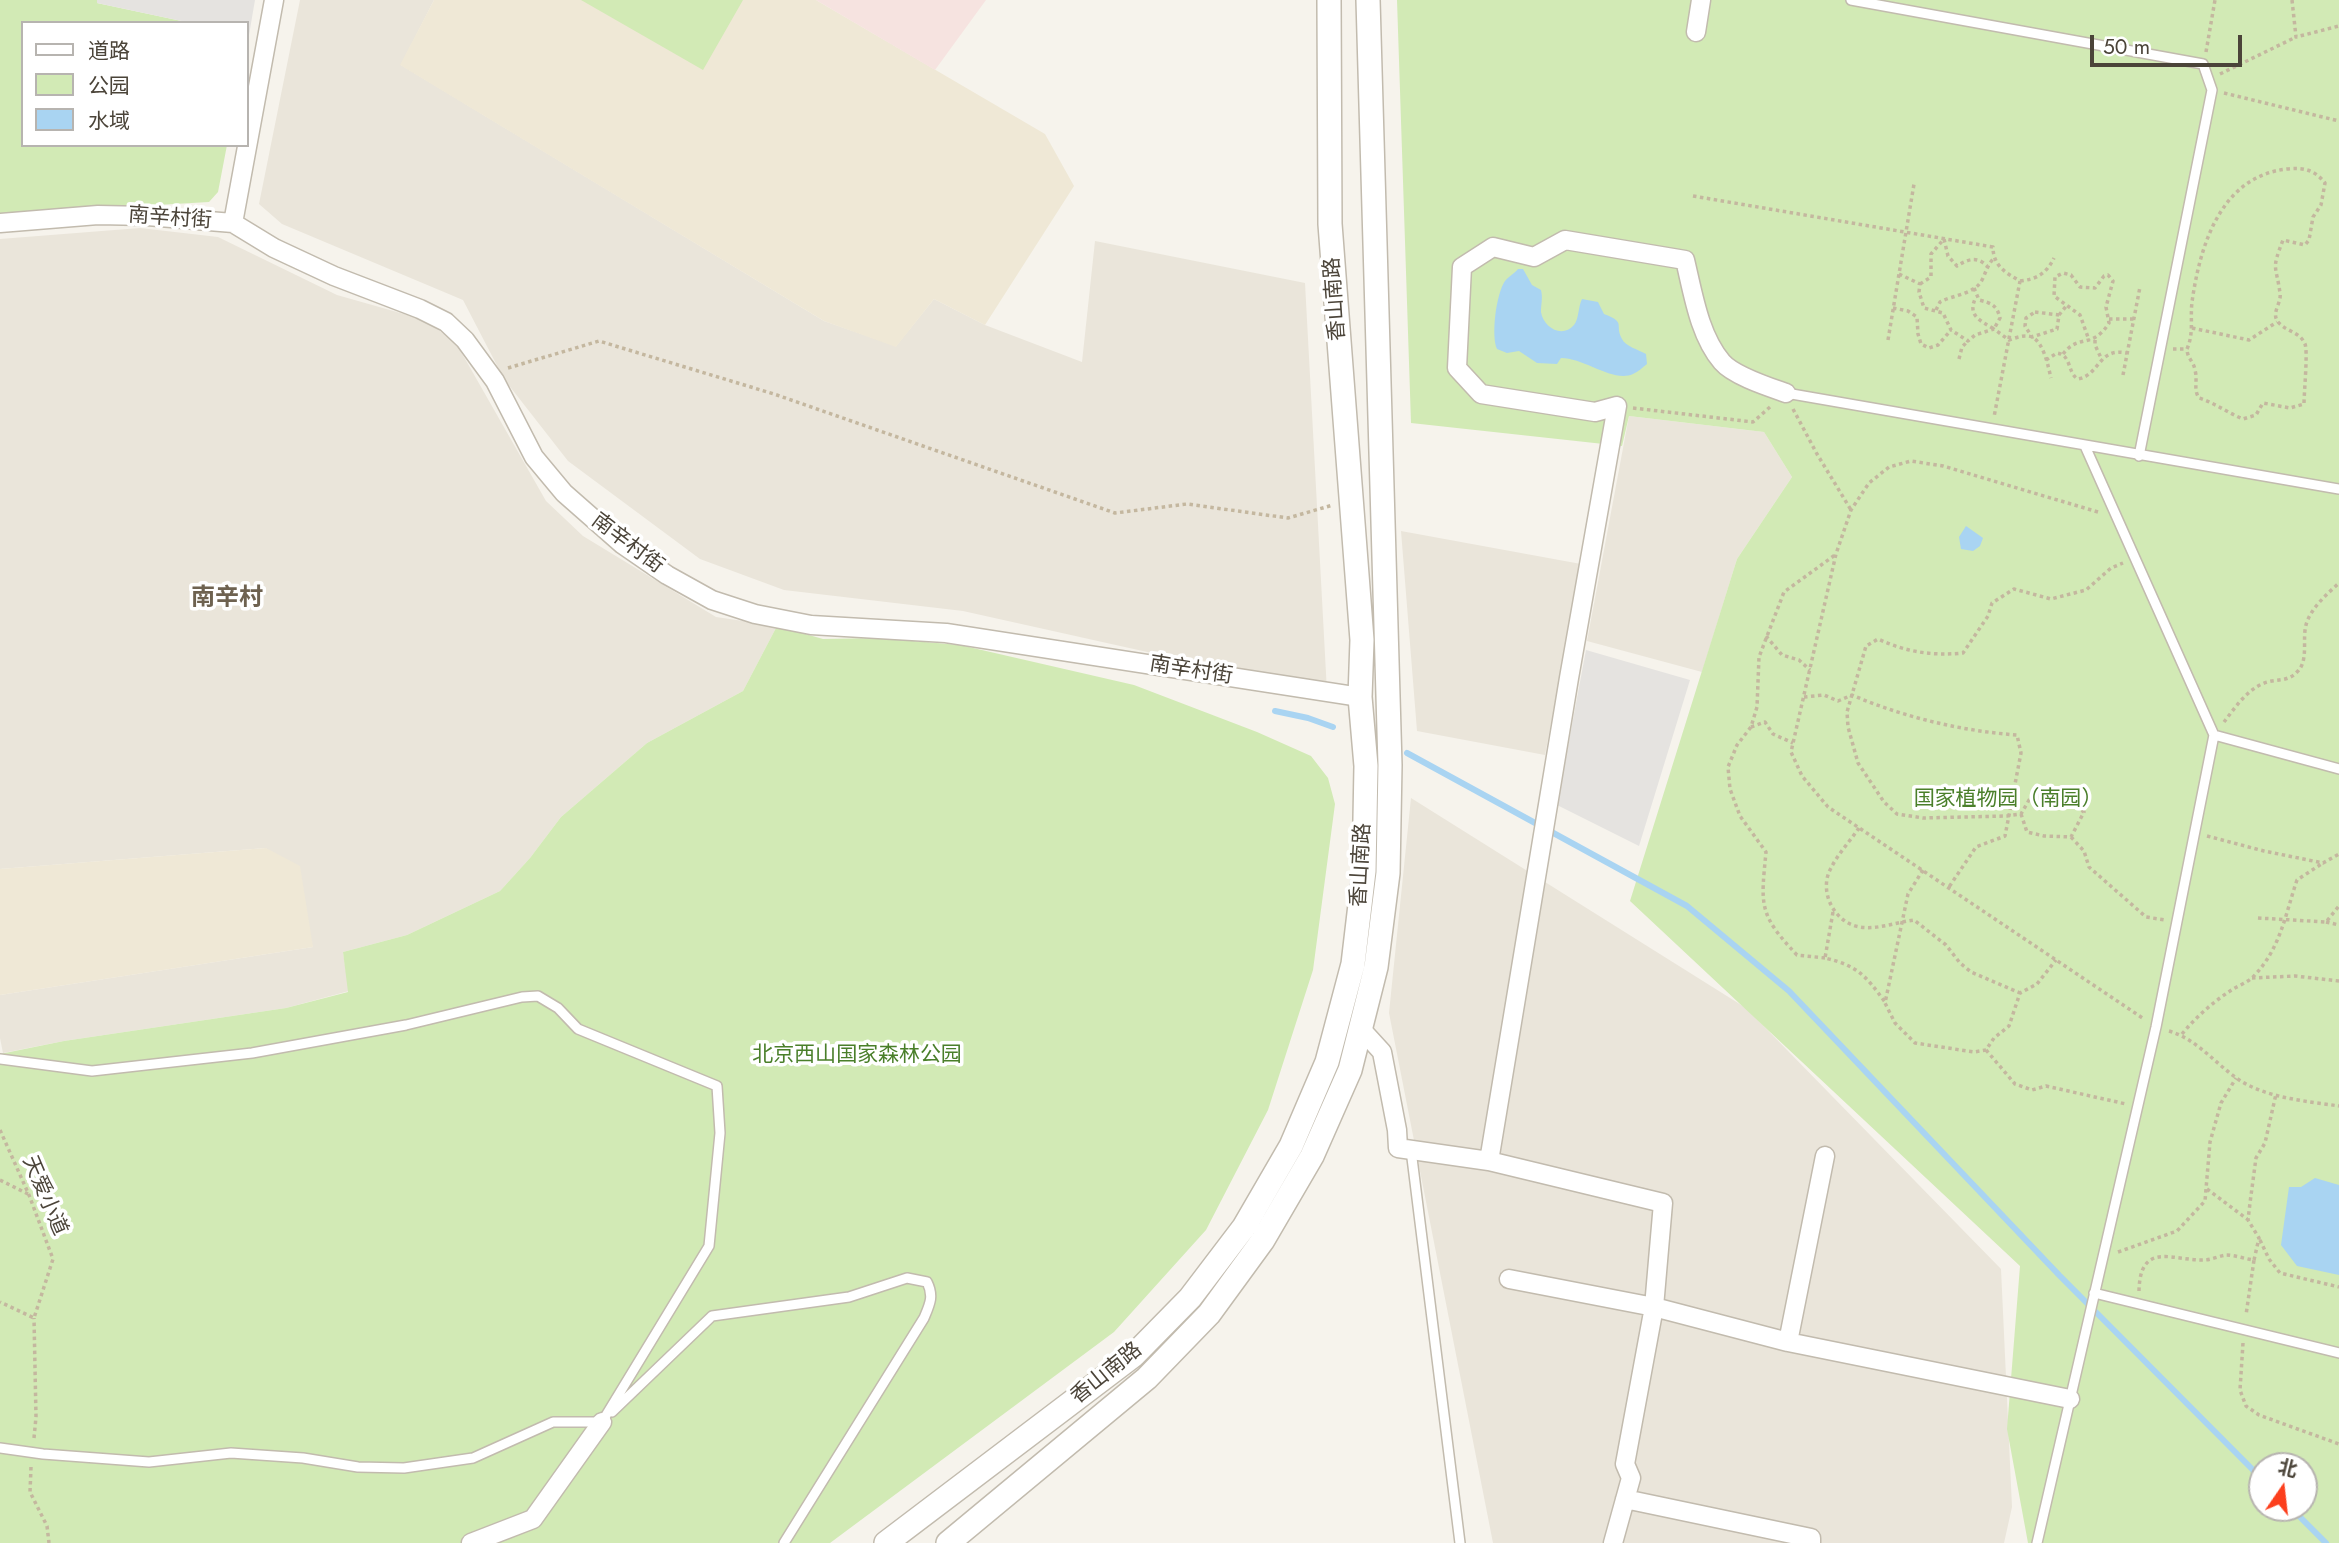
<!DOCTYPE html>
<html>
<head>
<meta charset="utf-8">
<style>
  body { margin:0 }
  #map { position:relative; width:2339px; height:1543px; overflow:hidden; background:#f6f3ec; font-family:Jost,"Noto Sans SC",sans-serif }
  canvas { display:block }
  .legend { position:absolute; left:21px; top:21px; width:228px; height:126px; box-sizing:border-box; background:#fff; border:2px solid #b7b4b0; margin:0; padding:9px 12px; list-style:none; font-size:21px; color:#4b4439 }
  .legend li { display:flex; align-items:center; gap:14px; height:35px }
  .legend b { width:35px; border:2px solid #b7b4b0 }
  .north { position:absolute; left:2248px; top:1452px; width:70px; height:70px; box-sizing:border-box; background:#fff; border:2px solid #b7b4b0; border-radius:50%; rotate:14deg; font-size:19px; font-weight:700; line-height:28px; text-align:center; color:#4b4439 }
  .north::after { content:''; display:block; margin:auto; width:24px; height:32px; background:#fc3f1d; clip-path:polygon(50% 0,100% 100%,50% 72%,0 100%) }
  .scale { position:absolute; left:2090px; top:35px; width:152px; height:32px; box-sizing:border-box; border:4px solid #4b4439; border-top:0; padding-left:9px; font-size:21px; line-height:24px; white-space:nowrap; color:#4b4439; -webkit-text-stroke:5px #fff; paint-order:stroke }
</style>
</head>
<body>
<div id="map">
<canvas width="2339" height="1543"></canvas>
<ul class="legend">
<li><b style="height:9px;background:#fff"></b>道路</li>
<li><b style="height:19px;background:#d2eab5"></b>公园</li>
<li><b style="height:19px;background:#a9d4f2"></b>水域</li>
</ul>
<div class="north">北</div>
<div class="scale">50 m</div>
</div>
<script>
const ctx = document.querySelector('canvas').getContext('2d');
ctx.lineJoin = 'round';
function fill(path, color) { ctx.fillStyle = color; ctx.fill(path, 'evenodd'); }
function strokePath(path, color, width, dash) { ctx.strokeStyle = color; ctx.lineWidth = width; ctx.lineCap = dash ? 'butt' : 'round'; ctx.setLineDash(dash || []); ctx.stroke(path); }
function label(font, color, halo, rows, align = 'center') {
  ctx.font = font + ' Jost,"Noto Sans SC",sans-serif'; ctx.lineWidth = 7; ctx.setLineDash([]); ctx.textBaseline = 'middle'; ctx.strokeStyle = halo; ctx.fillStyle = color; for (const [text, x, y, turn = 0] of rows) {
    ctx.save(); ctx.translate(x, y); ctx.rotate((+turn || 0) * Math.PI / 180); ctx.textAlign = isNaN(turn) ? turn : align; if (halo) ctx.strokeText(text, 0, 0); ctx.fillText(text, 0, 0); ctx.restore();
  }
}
const residential = new Path2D(`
  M 300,0 L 434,0 L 401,65 L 824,321 L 896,346 L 934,299 L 985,325 L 1082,362 L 1095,241 L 1305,283 L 1327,692 L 963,611 L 784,590 L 700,559 L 568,461 L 504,379 L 463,300 L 282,224 L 259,204 Z
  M 140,228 L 218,237 L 337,295 L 425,320 L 456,343 L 546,501 L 583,536 L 716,617 L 777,626 L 743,691 L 647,743 L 561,817 L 530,858 L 500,891 L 407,935 L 343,952 L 349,991 L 286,1008 L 64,1041 L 3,1053 L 0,1038 L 0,995 L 313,947 L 266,848 L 0,869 L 0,239 Z
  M 1629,416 L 1764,432 L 1792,477 L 1737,559 L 1702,672 L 1587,641 Z
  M 1401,531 L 1581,564 L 1545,755 L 1417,731 Z
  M 1411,798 L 1746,1008 L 2001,1269 L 2012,1507 L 2004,1543 L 1493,1543 L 1389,1013 Z`);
const education = new Path2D(`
  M 434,0 L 816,0 L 1045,134 L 1074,186 L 985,325 L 934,299 L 896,347 L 824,321 L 400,65 Z
  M 266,848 L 300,866 L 313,947 L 0,995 L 0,869 Z`);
const medical = new Path2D(`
  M 816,0 L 986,0 L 935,70 Z`);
const green = new Path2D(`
  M 0,0 L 97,0 L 97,3 L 191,23 L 23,23 L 23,145 L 227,145 L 218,192 L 209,202 L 0,214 Z
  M 581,0 L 743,0 L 703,70 Z
  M 1397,0 L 2339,0 L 2339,1543 L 2028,1543 L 2007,1429 L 2020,1266 L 1630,901 L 1737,559 L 1792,477 L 1764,432 L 1629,416 L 1622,446 L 1411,423 ZM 2262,1466 L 2304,1466 L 2304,1508 L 2262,1508 Z
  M 777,626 L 823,639 L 878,638 L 960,645 L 1134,685 L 1257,732 L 1311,756 L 1328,778 L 1335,804 L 1313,970 L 1268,1110 L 1206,1230 L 1114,1332 L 830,1543 L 0,1543 L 0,1054 L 64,1041 L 286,1008 L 348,992 L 343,952 L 407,935 L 500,891 L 530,858 L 561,817 L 647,743 L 743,691 Z`);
const parking = new Path2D(`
  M 97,0 L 255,0 L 249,35 L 247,35 L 247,23 L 191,23 L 97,3 Z
  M 1586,650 L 1690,680 L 1639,846 L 1557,805 Z`);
const water = new Path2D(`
  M 1518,269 L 1523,269 L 1532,285 L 1541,290 C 1543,298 1541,304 1541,312 C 1543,327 1562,339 1574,325 C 1579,319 1578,307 1582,299 L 1598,302 L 1604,314 C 1627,323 1614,324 1622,339 C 1625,346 1639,350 1646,354 L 1647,364 C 1643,367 1638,372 1633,374 C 1613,383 1585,358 1561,358 L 1557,364 L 1537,363 L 1519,351 L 1507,353 L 1497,349 C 1491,336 1496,294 1505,281 C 1508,277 1515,273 1518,269 Z
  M 1966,526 L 1983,538 L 1980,546 L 1973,551 L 1961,549 L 1959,537 Z
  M 2315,1178 L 2339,1185 L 2339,1275 L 2297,1266 L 2281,1245 L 2289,1187 L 2301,1187 Z`);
const stream = new Path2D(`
  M 1275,711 L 1308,718 L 1333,727
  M 1407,753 L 1687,906 L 1789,991 L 2059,1275 L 2262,1479
  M 2291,1508 L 2326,1543`);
const path = new Path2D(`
  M 2292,0 L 2296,37 L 2339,26
  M 2206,52 L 2215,0
  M 2220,74 L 2296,37
  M 2224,93 L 2339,121
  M 1693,196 L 1993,247 C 1993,266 2006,273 2020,281 L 1994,417
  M 1899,274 L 1920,284 L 1919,292 L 1924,308 L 1943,313 L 1951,330 L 1968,341 L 1975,335 L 1994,329 L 2009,340 C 2015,338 2025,334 2032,337 C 2044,343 2048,366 2051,378
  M 2020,281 C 2037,279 2046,274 2054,258
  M 1920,284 L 1931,277 L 1931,254 L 1944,239 L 1948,256 L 1957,266 C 1968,259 1977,256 1987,266
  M 1974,288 L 1979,300 C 1991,303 1997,305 2000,318 L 1994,329 C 1979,320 1967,315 1976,297
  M 1893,308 L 1908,311 L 1917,317 L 1918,334 L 1921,344 L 1929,348 L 1938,345 L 1951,330
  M 1936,310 L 1940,302 C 1953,295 1975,294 1982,280 C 1986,272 1987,266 1993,259
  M 2035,312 L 2059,315 L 2057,329 L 2032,337 L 2025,326 L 2026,318 Z
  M 2059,315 L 2067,305
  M 2109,319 L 2134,319
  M 2192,328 L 2249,340 L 2277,322
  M 1888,340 L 1914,184
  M 2095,340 L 2095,345 L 2102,360
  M 2173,349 L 2187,349 C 2194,333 2190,319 2192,302 C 2200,245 2221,176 2287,169 C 2303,167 2315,170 2325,183 L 2321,205 L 2313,217 L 2309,240 L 2305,245 L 2283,240 C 2271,271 2276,264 2280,293 C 2282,304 2269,314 2280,324 C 2288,332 2300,332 2305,344 C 2308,351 2304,393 2304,404 L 2290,408 L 2263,403 L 2256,415 L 2243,419 C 2228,413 2215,403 2199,398 C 2193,389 2198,381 2195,370 C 2194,362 2187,358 2187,349
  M 2063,354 C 2079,333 2092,350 2109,323 L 2106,307 L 2113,281 L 2108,275 L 2104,276 L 2095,288 L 2080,287 L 2071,275 L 2063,273 L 2055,277 L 2054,296 L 2080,315 L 2089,340
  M 1959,359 L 1962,347 L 1968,341
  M 2046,360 L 2057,353 C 2072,355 2067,373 2078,379 C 2100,375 2098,347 2127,353
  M 508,368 L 599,341 L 774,394 L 1115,513 L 1187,504 L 1288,518 L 1333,505
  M 2123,375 L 2140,287
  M 1633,408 L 1753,422 L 1770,407
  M 1793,409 L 1817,454 L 1851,510
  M 2098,512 L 1943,466 L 1911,461 L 1889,467 L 1869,483 L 1851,510 L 1836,554 L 1791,752 L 1802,776 L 1828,807 L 2144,1019
  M 1766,636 L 1782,655 L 1799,660 L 1810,670
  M 1804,697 L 1824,695 L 1838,701 L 1852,695 C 1903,717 1961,731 2017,735 L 2021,753 L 2005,836 L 1976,847 L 1949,887
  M 2224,722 C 2234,709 2246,691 2262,684 C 2274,678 2287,683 2297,672 C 2309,661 2302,640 2306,625 C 2310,609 2327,594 2339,583
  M 1751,727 L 1765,722 L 1773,734 L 1793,743
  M 2021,814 L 2027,832 L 2044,836 L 2071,837 L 2084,812 L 2065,799 L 2044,791 L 2029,800 L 2021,814 L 2007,816 L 1923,818 L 1897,814 L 1884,802 L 1858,763 L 1848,727 L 1847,712 L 1866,646 L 1878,639 C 1906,652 1932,656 1963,653 L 1988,616 L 1992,603 L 2014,589 L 2051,599 L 2086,590 L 2111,568 L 2123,563
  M 1859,828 C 1850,841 1838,854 1831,868 C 1818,891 1834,923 1860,927 C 1877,930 1897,922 1914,920 L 1946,945 L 1960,963 L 1971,972 L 2020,993
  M 2207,836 L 2264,851 L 2323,863 L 2339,854
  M 2071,837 L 2084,851 L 2089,867 L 2146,917 L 2165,920
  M 1923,870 L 1908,894 L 1885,1003 L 1895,1023 L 1915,1043 L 1974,1052 L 1986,1050 L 1994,1038 L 2009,1026 L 2020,993 L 2037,984 L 2056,960
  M 1833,912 L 1825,958 C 1858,966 1865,975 1885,1002
  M 2258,918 L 2326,922 L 2339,906
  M 2326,922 L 2339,925
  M 1825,958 L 1797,955 C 1758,914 1761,905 1766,852 L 1740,816 L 1730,789 L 1728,767 L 1737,745 L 1751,727 L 1757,707 L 1759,657 L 1784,592 L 1835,555
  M 2252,978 L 2295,976 L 2339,981
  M 2169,1031 C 2196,1039 2213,1061 2235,1077 C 2263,1098 2306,1101 2339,1106
  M 2182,1034 C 2196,1017 2212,1003 2230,991 C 2237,986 2247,983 2253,977 C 2281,948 2285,915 2297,880 L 2323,863
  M 1986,1050 L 2015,1084 L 2032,1090 L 2046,1086 L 2126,1104
  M 0,1130 L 29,1195 L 53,1259 L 34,1318 L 0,1302
  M 0,1180 L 28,1194
  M 2207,1189 L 2247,1219
  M 2260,1240 L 2269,1259 L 2280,1273 L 2339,1287
  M 2118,1252 L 2177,1231 L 2205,1201 L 2210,1142 L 2221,1103 L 2236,1078
  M 2254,1260 L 2259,1238 L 2248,1220 L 2250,1203 L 2256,1158 L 2265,1143 L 2276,1094
  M 2139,1291 C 2140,1240 2174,1261 2204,1260 C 2211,1260 2219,1256 2226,1255 C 2235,1255 2245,1259 2254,1260 L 2246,1315
  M 2243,1343 L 2240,1390 L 2246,1406 L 2259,1415 L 2339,1444
  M 34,1438 L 36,1417 L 34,1318
  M 31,1467 L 30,1492 L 47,1526 L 49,1543`);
const service = new Path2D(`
  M 1851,0 L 2203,64 L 2212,90 L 2139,456
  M 1786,393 L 2339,489
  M 2085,446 L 2214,735 L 2339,769
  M 0,1059 L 92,1071 L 252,1053 L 406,1025 L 522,997 L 538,996 L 558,1008 L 578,1029 L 717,1086 L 720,1133 L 709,1246 L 602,1422 L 553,1422 L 473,1458 L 404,1468 L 358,1467 L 303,1458 L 231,1453 L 149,1462 L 43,1454 L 0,1448
  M 1411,1150 L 1460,1543
  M 2094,1293 L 2339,1353
  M 612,1412 L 712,1316 L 849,1297 L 907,1278 L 927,1282 C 934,1296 930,1304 924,1318 L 784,1543
  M 2037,1543 L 2156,1027 L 2214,735`);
const minor = new Path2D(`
  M 1696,32 L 1701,0
  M 0,223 L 98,215 L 147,216 L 233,223 L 274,248 L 334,276 L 420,309 L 446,322 L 465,340 L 495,381 L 534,457 L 564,493 L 622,544 L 667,575 L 712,600 L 755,614 L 811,625 L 946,633 L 1360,697
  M 233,223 L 274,0
  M 1361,1029 L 1382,1052 L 1397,1130 L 1398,1148 L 1489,1161 L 1663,1203 L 1654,1307 L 1625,1464 L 1631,1478 L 1613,1543
  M 1489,1161 L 1569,678 L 1617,406 L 1595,412 L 1481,394 L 1457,368 L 1462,267 L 1493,247 L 1534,257 L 1565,240 L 1685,260 C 1693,293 1699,335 1722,362 C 1734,376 1769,387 1786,393
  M 1509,1279 L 1654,1307 L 1788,1342 L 2070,1399
  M 1788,1342 L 1825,1156
  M 1625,1499 L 1811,1538 L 1811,1543
  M 471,1543 L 533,1519 L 602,1422`);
const tertiary = new Path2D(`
  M 886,1543 L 1134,1355 L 1190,1298 L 1244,1227 L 1291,1146 L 1327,1062 L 1353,964 L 1364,871 L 1366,766 L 1360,697 L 1362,640 L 1330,224 L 1329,0
  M 948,1543 L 1147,1378 L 1209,1314 L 1263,1240 L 1312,1156 L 1350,1070 L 1376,967 L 1388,873 L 1390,765 L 1368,0`);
const streetNames = [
  ["南辛村街",170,219,4],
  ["香山南路",1336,299,-94],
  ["南辛村街",627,544,37],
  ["南辛村街",1191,671,9],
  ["香山南路",1362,865,-87],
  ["天爱小道",44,1196,67],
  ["香山南路",1107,1374,-39]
];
const parkNames = [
  ["国家植物园（南园）",2008,800],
  ["北京西山国家森林公园",857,1056]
];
const quarterNames = [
  ["南辛村",227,599]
];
fill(residential, '#eae5da');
fill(education, '#efe8d6');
fill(medical, '#f6e3e0');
fill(green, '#d2eab5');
fill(parking, '#e5e3e0');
fill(water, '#a9d4f2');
strokePath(stream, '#a9d4f2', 6);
strokePath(service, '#c2bbae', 12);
strokePath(minor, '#c2bbae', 21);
strokePath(tertiary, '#c2bbae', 26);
strokePath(path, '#c4b79f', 3.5, [3.5, 3.5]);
strokePath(service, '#fff', 9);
strokePath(minor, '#fff', 18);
strokePath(tertiary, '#fff', 23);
label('21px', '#4b4439', '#fff', streetNames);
label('21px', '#4a7f2a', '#fff', parkNames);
label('bold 24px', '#6e6250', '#fff', quarterNames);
</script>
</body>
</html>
